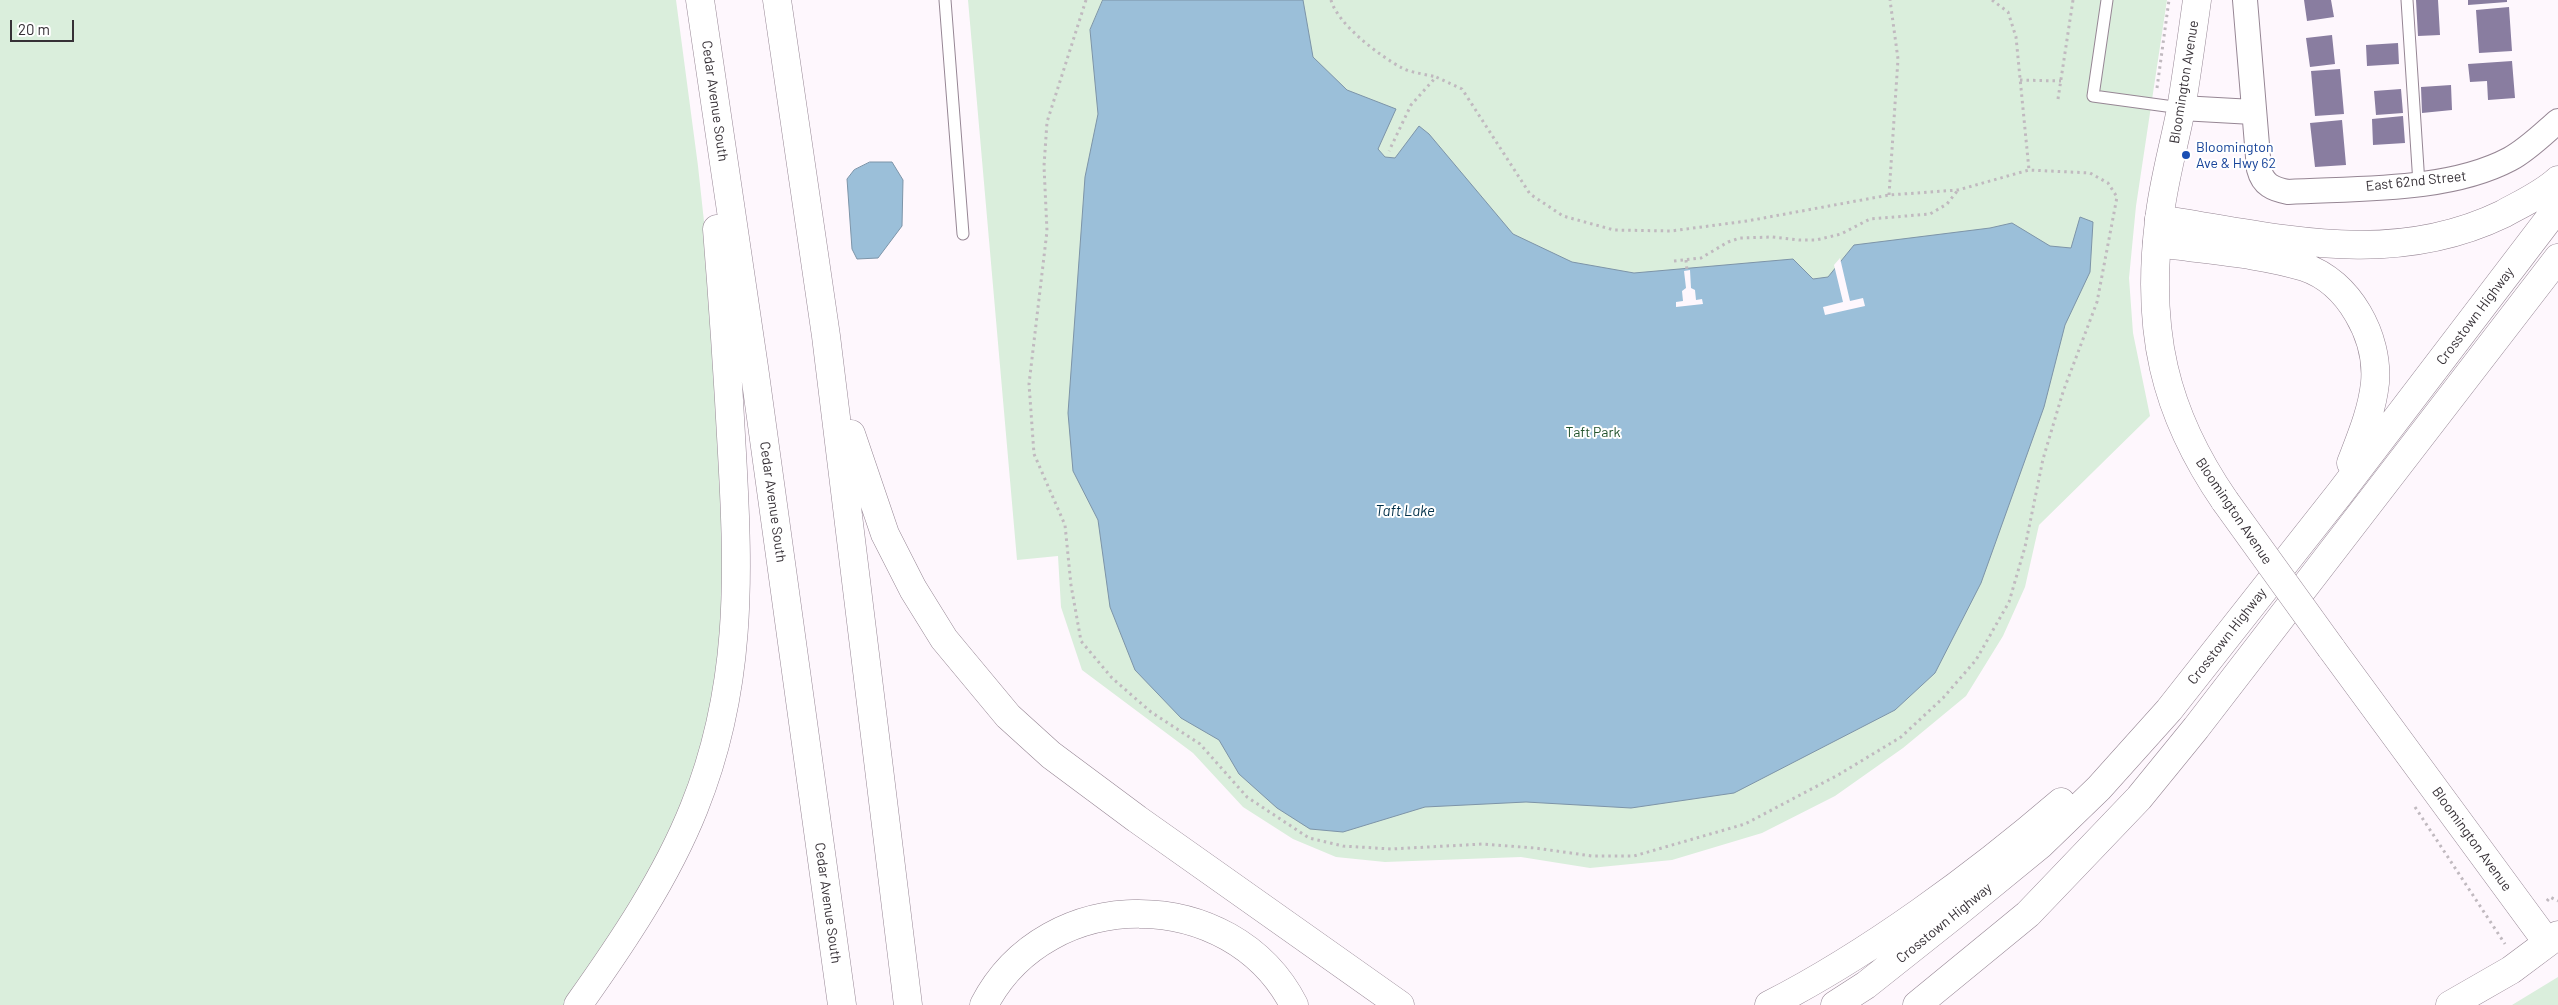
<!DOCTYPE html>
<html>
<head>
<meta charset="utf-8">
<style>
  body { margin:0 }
  #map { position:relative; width:2558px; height:1005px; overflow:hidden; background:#fef7fd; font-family:Barlow,sans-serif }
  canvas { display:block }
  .scale { position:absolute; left:10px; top:20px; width:64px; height:22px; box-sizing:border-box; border:2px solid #363036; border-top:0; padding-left:6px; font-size:15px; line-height:18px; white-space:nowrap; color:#363036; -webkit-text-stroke:4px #fff; paint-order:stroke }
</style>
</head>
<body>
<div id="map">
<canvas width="2558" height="1005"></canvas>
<div class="scale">20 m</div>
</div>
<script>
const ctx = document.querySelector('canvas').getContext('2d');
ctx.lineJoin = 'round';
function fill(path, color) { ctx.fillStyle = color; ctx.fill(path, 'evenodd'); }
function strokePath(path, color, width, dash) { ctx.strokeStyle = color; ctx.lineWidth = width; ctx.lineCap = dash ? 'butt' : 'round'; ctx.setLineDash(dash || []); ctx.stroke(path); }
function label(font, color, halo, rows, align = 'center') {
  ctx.font = font + ' Barlow,sans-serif'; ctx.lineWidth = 4; ctx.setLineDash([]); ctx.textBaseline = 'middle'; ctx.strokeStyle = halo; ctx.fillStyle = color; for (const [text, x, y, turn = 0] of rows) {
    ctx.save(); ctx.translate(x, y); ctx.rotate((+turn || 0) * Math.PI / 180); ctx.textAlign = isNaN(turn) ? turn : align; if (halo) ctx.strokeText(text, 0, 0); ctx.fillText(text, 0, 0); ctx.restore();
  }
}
const green = new Path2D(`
  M 0,0 L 676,0 L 698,166 L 721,379 L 731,581 L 705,750 L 673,837 L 568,1005 L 0,1005 Z
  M 968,0 L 2167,0 L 2136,206 L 2129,278 L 2133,333 L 2150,416 L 2039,525 L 2025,587 L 2003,636 L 1966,696 L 1903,748 L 1835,796 L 1762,833 L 1672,860 L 1590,868 L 1521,857 L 1385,862 L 1336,857 L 1293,839 L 1243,807 L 1193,753 L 1082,670 L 1061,607 L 1058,556 L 1017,560 Z
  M 2558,977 L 2558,1005 L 2512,1005 Z`);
const water = new Path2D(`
  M 1103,0 L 1303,0 L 1313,57 L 1347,90 L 1396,109 L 1378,149 L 1385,157 L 1395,158 L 1419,126 L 1429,134 L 1513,234 L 1572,262 L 1634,273 L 1793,259 L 1813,279 L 1828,277 L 1854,245 L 1990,228 L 2012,223 L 2050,246 L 2071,248 L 2080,217 L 2093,222 L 2090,272 L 2065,325 L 2044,407 L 1981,583 L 1935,673 L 1895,710 L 1734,793 L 1631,808 L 1526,802 L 1425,807 L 1343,832 L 1310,829 L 1277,808 L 1239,774 L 1219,740 L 1181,718 L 1135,670 L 1110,607 L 1098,520 L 1073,471 L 1068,413 L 1085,177 L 1098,114 L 1090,30 Z
  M 870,162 L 892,162 L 903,180 L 902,226 L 878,258 L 857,259 L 852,249 L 847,179 L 854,170 Z`);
const pier = new Path2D(`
  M 1840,258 L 1850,301 L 1863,298 L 1865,306 L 1825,315 L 1823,307 L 1843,302 L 1834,265 Z
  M 1690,270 L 1691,288 L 1695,290 L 1696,300 L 1702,299 L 1703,304 L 1676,307 L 1676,302 L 1683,301 L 1682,291 L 1686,288 L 1684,271 Z`);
const building = new Path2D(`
  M 2304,0 L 2331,0 L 2334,17 L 2307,21 Z
  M 2416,0 L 2438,0 L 2440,35 L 2418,36 Z
  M 2468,0 L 2507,0 L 2507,2 L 2468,5 Z
  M 2509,7 L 2512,51 L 2479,53 L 2476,10 Z
  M 2332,35 L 2335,64 L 2310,67 L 2306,38 Z
  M 2398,43 L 2399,64 L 2367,66 L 2366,45 Z
  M 2512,61 L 2515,98 L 2488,100 L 2487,81 L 2470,82 L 2468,64 Z
  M 2340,69 L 2344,114 L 2315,116 L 2311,71 Z
  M 2451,85 L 2452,110 L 2422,113 L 2421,87 Z
  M 2401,89 L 2403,113 L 2376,115 L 2374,91 Z
  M 2403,116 L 2405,143 L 2373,145 L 2372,119 Z
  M 2342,120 L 2346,165 L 2315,167 L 2310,123 Z`);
const path = new Path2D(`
  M 1086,0 L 1047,122 L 1044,166 L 1047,231 L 1029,384 L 1034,454 L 1065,525 L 1071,585 L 1081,641 L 1112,678 L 1151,712 L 1200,744 L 1247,797 L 1309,838 L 1343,846 L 1391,849 L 1483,844 L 1535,848 L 1592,856 L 1634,856 L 1745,824 L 1838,775 L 1901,737 L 1943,698 L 1976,660 L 2009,602 L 2025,547 L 2043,459 L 2063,392 L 2097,302 L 2117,197 L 2108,183 L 2090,173 L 2029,170 L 1958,190 L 1889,195 L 1747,221 L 1671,231 L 1614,230 L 1563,216 L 1530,194 L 1462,89 L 1436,77 L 1411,105 L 1389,151
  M 1331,0 C 1338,25 1380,56 1402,68 C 1412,73 1425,74 1436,77
  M 1992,0 L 2008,12 L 2016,37 L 2029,170
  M 2020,80 L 2061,81
  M 2157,88 L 2169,0
  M 2058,99 L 2073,0
  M 1889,195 L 1898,59 L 1890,0
  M 1686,260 L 1687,271
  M 1674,261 L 1701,258 L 1728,242 L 1740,238 L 1772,237 L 1799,240 L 1816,240 L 1841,234 L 1870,219 L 1930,214 L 1947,204 L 1958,190
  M 2415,807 L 2505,944
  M 2547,901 L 2550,897 L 2558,901`);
const lane = new Path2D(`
  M 945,0 L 963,234
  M 2107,0 L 2093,96 L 2181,108
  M 2407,0 L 2419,184`);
const street = new Path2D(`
  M 2245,0 L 2259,169 C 2263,185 2273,189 2288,192 C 2357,188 2448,192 2510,159 C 2527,150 2543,134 2558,121
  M 2181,108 L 2253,112`);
const secondary = new Path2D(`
  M 2197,0 C 2192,36 2187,73 2181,109 C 2174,146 2163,183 2159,221 C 2146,329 2163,411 2225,501
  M 2331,648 L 2547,942
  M 2450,1005 L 2511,970 L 2558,935`);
const highway = new Path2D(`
  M 700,0 L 754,367 L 842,1005
  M 777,0 L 826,336 L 908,1005
  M 2159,219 C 2277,237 2389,269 2503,214 C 2521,204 2543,194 2558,180
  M 2157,243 C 2204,250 2259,253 2304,267 C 2349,282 2379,337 2375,383 C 2372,411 2361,437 2351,463
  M 851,434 L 885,534 L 913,589 L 944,639 L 1008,716 L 1051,755 L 1137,819 L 1400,1005
  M 578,1005 C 622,943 666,878 694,808 C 742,689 739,578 732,453 C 728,378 723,303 717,229
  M 984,1005 C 1047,883 1232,884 1294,1005
  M 1769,1005 C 1869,954 1976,875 2061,802
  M 1835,1005 L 1866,985 L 1963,908 L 2040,845 L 2099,788 L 2169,710 L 2340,493 L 2558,207
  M 1917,1005 L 2028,914 L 2139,798 L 2196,728 L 2558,258`);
const secondaryBridge = new Path2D(`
  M 2225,501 L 2331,648`);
const markers = [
  [2186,155,5,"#1a4fb4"]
];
const streetNames = [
  ["Bloomington Avenue",2184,82,-81],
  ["Cedar Avenue South",715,101,82],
  ["East 62nd Street",2416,181,-6],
  ["Crosstown Highway",2475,316,-53],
  ["Cedar Avenue South",773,502,82],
  ["Bloomington Avenue",2234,511,56],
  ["Crosstown Highway",2227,636,-52],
  ["Bloomington Avenue",2472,839,54],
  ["Cedar Avenue South",828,903,82],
  ["Crosstown Highway",1944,923,-39]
];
const transitNames = [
  ["Bloomington",2196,147],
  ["Ave & Hwy 62",2196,163]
];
const parkNames = [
  ["Taft Park",1593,432]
];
const waterNames = [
  ["Taft Lake",1405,511]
];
fill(green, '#daeedc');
fill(water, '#9bbfd9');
strokePath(water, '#7d94a8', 1);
fill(pier, '#fef7fd');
fill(building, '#897da0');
strokePath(lane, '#968694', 13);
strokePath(street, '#968694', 26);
strokePath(secondary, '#968694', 29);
strokePath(highway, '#968694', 29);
strokePath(path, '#c0b9bf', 3, [2.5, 4]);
strokePath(lane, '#fff', 11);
strokePath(street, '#fff', 24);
strokePath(secondary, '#fff', 28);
strokePath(highway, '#fff', 28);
strokePath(secondaryBridge, '#968694', 29, []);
strokePath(secondaryBridge, '#fff', 28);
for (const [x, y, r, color] of markers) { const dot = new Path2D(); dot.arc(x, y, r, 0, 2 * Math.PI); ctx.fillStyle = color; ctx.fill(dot); strokePath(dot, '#fff', 2); }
label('14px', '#363036', '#fff', streetNames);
label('14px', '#164399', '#fff', transitNames, 'left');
label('14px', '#22532d', '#fff', parkNames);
label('italic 15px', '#01304a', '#fff', waterNames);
</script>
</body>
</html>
